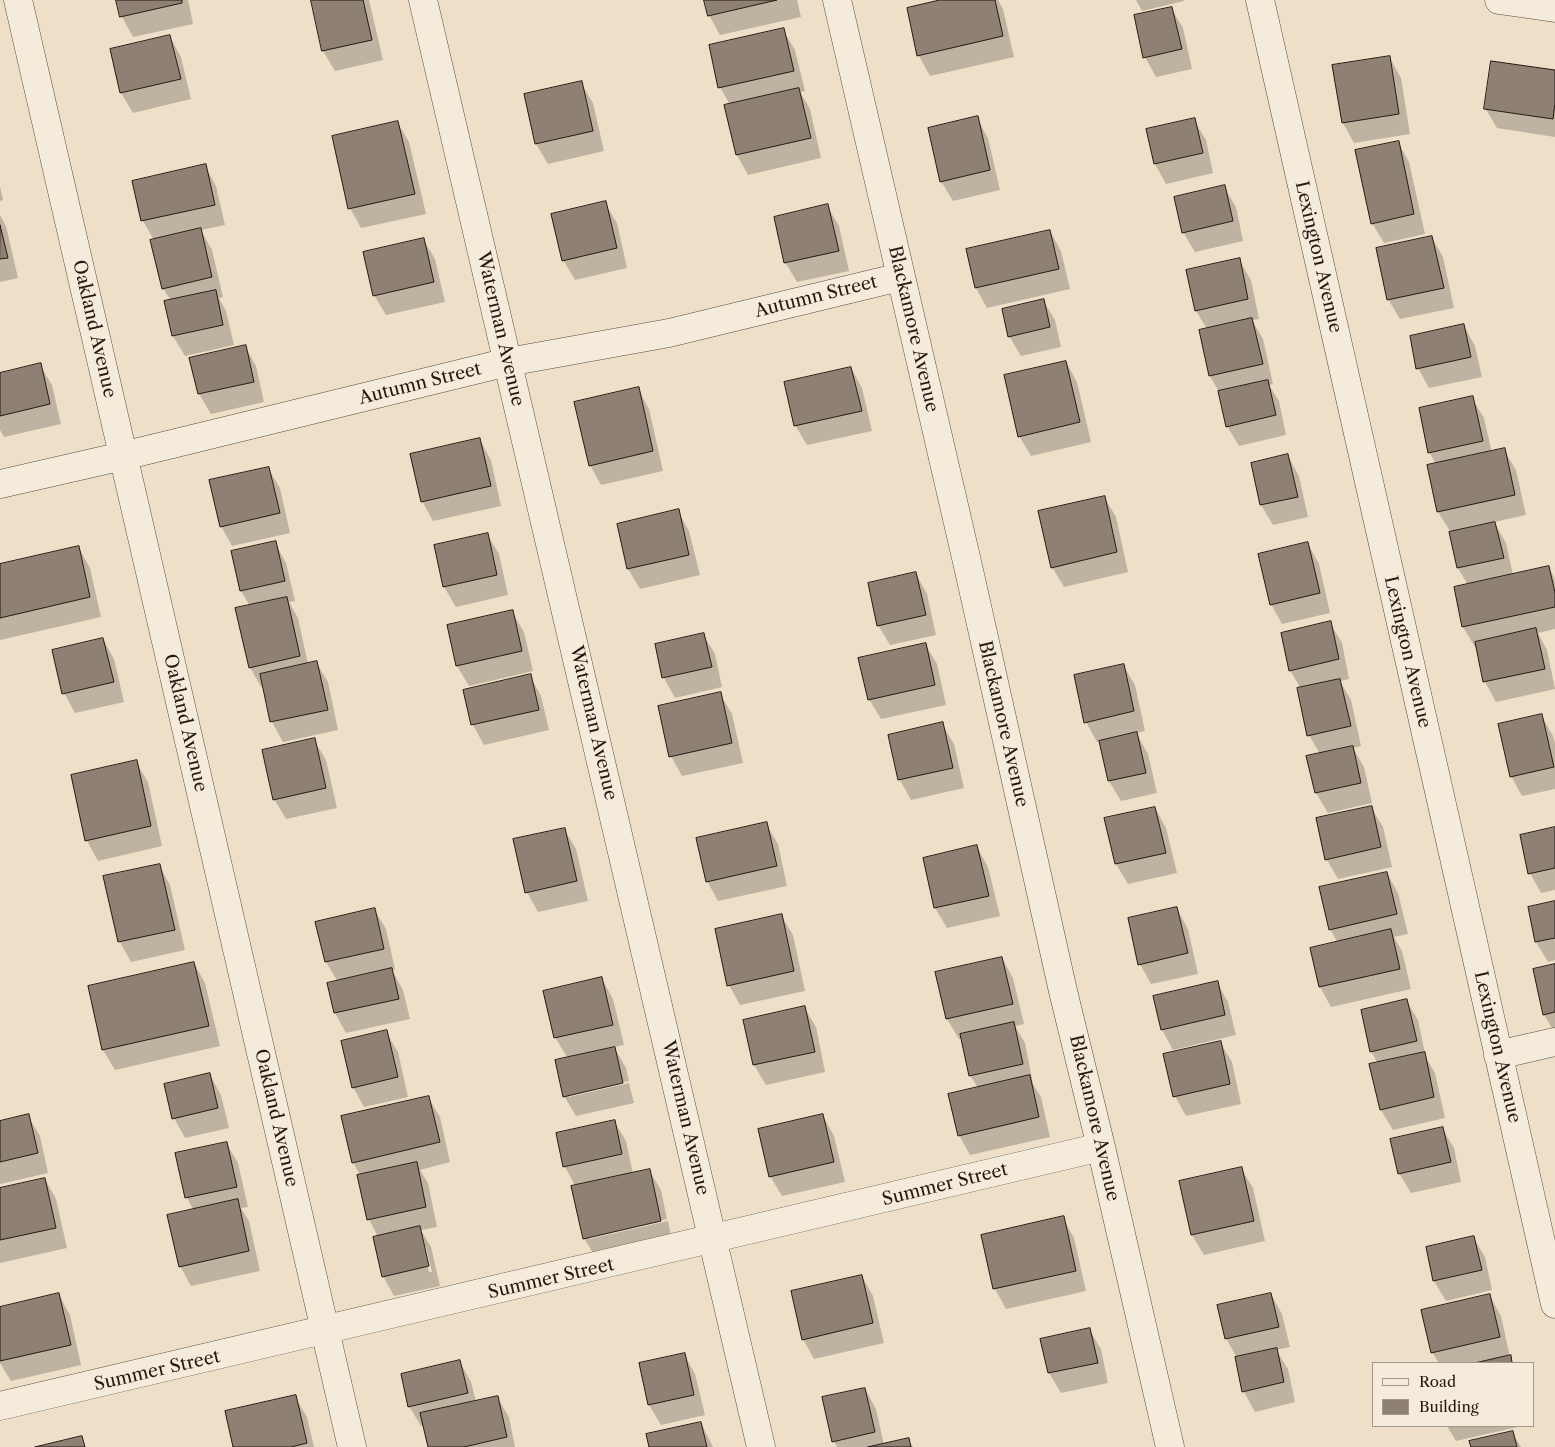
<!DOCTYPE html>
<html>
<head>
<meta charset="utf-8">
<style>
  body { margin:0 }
  #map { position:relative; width:1555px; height:1447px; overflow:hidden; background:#eee0c8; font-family:"Libre Caslon Text",serif }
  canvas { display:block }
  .legend { position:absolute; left:1372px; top:1362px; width:162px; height:65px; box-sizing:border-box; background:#f4ebdb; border:1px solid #a1978b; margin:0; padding:6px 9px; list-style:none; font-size:15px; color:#251914 }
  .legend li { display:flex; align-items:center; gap:10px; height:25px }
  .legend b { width:25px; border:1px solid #a1978b }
</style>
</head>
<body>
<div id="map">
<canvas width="1555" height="1447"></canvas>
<ul class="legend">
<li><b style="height:6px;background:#f4ebdb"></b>Road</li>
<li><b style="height:14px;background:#8e8072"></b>Building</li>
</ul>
</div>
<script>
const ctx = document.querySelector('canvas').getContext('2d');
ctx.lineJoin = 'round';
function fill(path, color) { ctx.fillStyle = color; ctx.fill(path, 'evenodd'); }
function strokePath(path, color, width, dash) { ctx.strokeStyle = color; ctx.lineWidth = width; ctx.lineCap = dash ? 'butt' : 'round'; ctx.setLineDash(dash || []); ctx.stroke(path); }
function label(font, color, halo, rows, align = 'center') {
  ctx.font = font + ' "Libre Caslon Text",serif'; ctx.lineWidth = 5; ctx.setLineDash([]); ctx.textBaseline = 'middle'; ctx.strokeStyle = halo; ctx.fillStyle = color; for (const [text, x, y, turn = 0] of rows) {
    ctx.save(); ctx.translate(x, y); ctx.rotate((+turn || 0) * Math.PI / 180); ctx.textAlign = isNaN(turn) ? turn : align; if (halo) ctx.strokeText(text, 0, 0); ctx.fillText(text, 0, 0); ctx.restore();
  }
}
const shadow = new Path2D(`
  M 118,0 L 188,0 L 193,24 L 133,37 L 122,17 Z
  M 312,0 L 369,0 L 383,60 L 335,71 L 323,51 Z
  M 706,0 L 797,0 L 801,17 L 720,35 L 709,15 Z
  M 945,0 L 998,0 L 1003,9 L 1014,57 L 930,76 L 919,56 Z
  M 1136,0 L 1183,0 L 1184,1 L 1142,11 Z
  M 1171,8 L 1183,28 L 1192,69 L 1156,77 L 1145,57 Z
  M 783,30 L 795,50 L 805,91 L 800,92 L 810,109 L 821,158 L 748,175 L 737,155 L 726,106 L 730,105 L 720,87 Z
  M 170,37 L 181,57 L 191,99 L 133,113 L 121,93 Z
  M 1390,58 L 1401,78 L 1410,134 L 1354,143 L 1343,123 Z
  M 1555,72 L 1555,137 L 1497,128 L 1485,108 Z
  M 581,83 L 593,103 L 604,151 L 548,164 L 536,144 Z
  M 977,118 L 988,138 L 1000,190 L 953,201 L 941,181 Z
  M 1194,120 L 1206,140 L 1213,173 L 1166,184 L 1155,164 Z
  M 398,123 L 409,142 L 426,214 L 361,228 L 350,208 Z
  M 1398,142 L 1409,162 L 1425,234 L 1384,243 L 1372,223 Z
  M 205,166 L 216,186 L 225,225 L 201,230 L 212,250 L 223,297 L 219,298 L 226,311 L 234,345 L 185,356 L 173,336 L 166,302 L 171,301 L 163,288 L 154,240 L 143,221 L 134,182 Z
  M 0,186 L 3,200 L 0,201 Z
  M 1224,187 L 1236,207 L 1243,241 L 1195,252 L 1183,232 Z
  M 605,203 L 617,223 L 627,268 L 575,280 L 563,260 Z
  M 827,206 L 839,226 L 849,271 L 797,282 L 785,262 Z
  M 0,215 L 6,226 L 18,278 L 0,282 Z
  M 1050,231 L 1061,251 L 1070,289 L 987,308 L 976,288 Z
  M 1432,237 L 1443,257 L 1454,308 L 1400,319 L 1388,299 Z
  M 423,239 L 435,259 L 445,302 L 386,315 L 374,295 Z
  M 1239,260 L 1251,280 L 1259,319 L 1252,320 L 1263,339 L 1273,384 L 1269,385 L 1279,401 L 1286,435 L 1239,446 L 1227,426 L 1219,392 L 1210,376 L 1200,331 L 1207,329 L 1196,311 Z
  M 1043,300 L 1055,320 L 1061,347 L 1021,356 L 1009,336 Z
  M 1464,326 L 1475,346 L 1482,377 L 1429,388 L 1418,368 Z
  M 245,346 L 256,366 L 264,402 L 211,414 L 199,394 Z
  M 1066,362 L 1077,382 L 1091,442 L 1031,456 L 1019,436 Z
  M 40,365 L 52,385 L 61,424 L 4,437 L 0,430 L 0,374 Z
  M 851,368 L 862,388 L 872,431 L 807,445 L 795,425 Z
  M 638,389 L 649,409 L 663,471 L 601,485 L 590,465 Z
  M 1472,398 L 1484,418 L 1492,453 L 1504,450 L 1516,470 L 1526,515 L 1494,522 L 1506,543 L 1513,575 L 1549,568 L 1555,579 L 1555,629 L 1538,633 L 1547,650 L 1555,689 L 1496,702 L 1485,682 L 1477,646 L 1475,647 L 1463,627 L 1468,585 L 1458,568 L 1450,531 L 1438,512 L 1436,464 L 1429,452 Z
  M 480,440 L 491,460 L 501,506 L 433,521 L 422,501 Z
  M 1288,456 L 1299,476 L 1308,517 L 1273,525 L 1261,505 L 1252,464 Z
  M 268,468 L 280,488 L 290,533 L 232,546 L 221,526 Z
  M 1104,497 L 1116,517 L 1128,572 L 1064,587 L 1052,567 Z
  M 678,511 L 689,531 L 700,575 L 640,589 L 628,569 Z
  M 487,534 L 499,554 L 508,595 L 456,607 L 444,587 Z
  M 275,543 L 286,563 L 295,601 L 289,602 L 298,618 L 308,664 L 316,662 L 328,682 L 338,730 L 283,742 L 272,722 L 264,687 L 261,687 L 250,667 L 250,606 L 241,591 Z
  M 1308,544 L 1319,564 L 1330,613 L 1282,624 L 1271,604 Z
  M 79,548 L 90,568 L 101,617 L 0,640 L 0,565 Z
  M 916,574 L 927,594 L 936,635 L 890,645 L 878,625 Z
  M 512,612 L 524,632 L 533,671 L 469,686 L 457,666 Z
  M 1330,623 L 1342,643 L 1349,679 L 1340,681 L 1351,700 L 1361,746 L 1353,748 L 1364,767 L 1372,803 L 1328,813 L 1316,793 L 1308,757 L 1320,754 L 1309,735 L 1301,689 L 1290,670 Z
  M 703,634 L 715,654 L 722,687 L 675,698 L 664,678 L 656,645 Z
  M 103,639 L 114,659 L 124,702 L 75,713 L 64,693 Z
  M 925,644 L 937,664 L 946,705 L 881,719 L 869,699 Z
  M 1123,665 L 1135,685 L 1145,731 L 1136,733 L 1148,754 L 1157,793 L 1121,801 L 1109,781 L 1101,741 L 1097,742 L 1086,722 Z
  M 530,676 L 541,696 L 549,730 L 484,745 L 473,725 L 465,691 Z
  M 720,694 L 732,714 L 743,763 L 682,776 L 671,756 Z
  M 1542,716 L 1553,736 L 1555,743 L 1555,789 L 1522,796 L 1511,776 Z
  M 942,724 L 954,744 L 964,788 L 911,800 L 900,780 L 889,736 Z
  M 314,740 L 326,760 L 337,808 L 286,819 L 274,799 Z
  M 136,762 L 148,782 L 162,846 L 98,861 L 87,841 Z
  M 1371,807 L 1383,827 L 1392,867 L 1338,879 L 1327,860 Z
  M 1155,808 L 1166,828 L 1177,873 L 1128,884 L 1116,864 Z
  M 766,824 L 778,844 L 787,886 L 718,901 L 707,881 Z
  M 1555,828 L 1555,890 L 1541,893 L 1530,873 Z
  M 564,829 L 576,849 L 588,901 L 538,912 L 527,892 Z
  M 977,847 L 988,867 L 1000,916 L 947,928 L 935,908 L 924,859 Z
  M 159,865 L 170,885 L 185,950 L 131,962 L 120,942 L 105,877 Z
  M 1387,873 L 1398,893 L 1408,934 L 1394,937 L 1402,951 L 1411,989 L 1331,1007 L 1320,987 L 1311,949 L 1338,943 L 1330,929 Z
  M 1555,902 L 1555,960 L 1548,962 L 1536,942 Z
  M 374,909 L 386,929 L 395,969 L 392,970 L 403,990 L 410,1019 L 346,1033 L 335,1013 L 329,984 L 338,982 L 326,962 L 317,922 Z
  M 1177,909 L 1188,929 L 1198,974 L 1151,984 L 1140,964 Z
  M 781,915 L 793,935 L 805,991 L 740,1005 L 729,985 Z
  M 1002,958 L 1013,978 L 1024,1024 L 1015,1026 L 1025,1043 L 1033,1084 L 1041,1097 L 1050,1137 L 970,1155 L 959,1135 L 978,1088 L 970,1075 L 962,1038 L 959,1039 L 947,1019 L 937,973 Z
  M 194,963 L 205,983 L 220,1046 L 115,1070 L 103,1050 L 89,987 Z
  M 1555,966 L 1555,1033 L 1544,1015 Z
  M 602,979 L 613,999 L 624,1045 L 614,1047 L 626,1068 L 629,1081 L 569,1094 L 569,1097 L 629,1083 L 634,1103 L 576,1116 L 564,1096 L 568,1059 L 555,1037 Z
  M 1217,982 L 1228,1002 L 1236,1035 L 1173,1050 L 1162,1030 Z
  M 1406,1000 L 1418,1020 L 1426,1058 L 1435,1073 L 1445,1118 L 1393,1130 L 1381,1110 L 1378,1064 L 1371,1051 Z
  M 804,1007 L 816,1027 L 825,1072 L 766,1085 L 754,1065 L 744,1021 Z
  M 386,1032 L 398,1052 L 408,1097 L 364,1107 L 353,1087 Z
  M 1220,1042 L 1232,1062 L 1241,1104 L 1186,1116 L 1175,1096 Z
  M 210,1075 L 221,1095 L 229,1128 L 185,1138 L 174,1118 Z
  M 428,1097 L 440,1117 L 450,1162 L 420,1170 L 428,1183 L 437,1227 L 421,1230 L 431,1247 L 440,1286 L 394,1296 L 383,1276 L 378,1237 L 369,1219 L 360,1175 L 353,1162 ZM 423,1247 L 426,1247 L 432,1272 L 429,1272 Z
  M 28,1116 L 40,1136 L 48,1173 L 0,1184 L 0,1122 Z
  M 823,1116 L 834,1136 L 845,1182 L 782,1196 L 770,1176 Z
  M 614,1121 L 626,1141 L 633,1174 L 649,1170 L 661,1190 L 667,1219 L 589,1236 L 589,1239 L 668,1221 L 672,1241 L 596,1258 L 584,1238 L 576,1187 L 565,1167 L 557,1134 Z
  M 1442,1128 L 1454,1148 L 1461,1182 L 1411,1193 L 1399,1173 Z
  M 226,1143 L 238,1163 L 248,1207 L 241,1208 L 249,1221 L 260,1271 L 191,1286 L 180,1266 L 194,1211 L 187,1198 L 177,1154 Z
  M 1241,1168 L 1253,1188 L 1265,1241 L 1204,1255 L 1192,1235 L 1181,1182 Z
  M 45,1179 L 56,1199 L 67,1248 L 0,1263 L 0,1189 Z
  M 1063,1218 L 1074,1238 L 1086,1291 L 1006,1309 L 995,1289 L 983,1236 Z
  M 1473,1237 L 1485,1257 L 1492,1290 L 1446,1301 L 1434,1281 L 1427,1248 Z
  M 862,1276 L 873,1296 L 884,1343 L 814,1359 L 803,1339 Z
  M 1271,1294 L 1282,1314 L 1290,1347 L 1276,1350 L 1288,1369 L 1295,1402 L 1255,1412 L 1244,1392 L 1236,1358 L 1237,1358 L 1226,1338 Z
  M 59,1295 L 70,1315 L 81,1365 L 11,1381 L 0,1363 L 0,1308 Z
  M 1490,1296 L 1501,1316 L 1510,1357 L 1514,1363 L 1439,1363 L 1432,1352 Z
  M 1089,1329 L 1101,1349 L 1108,1383 L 1061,1393 L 1049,1373 L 1042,1340 Z
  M 684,1354 L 695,1374 L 705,1415 L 661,1425 L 649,1405 Z
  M 460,1362 L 471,1382 L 476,1402 L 497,1397 L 509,1417 L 515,1447 L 429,1447 L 424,1426 L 421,1426 L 409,1406 Z
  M 865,1389 L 876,1409 L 884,1445 L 908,1439 L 913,1447 L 837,1447 L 834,1441 Z
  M 295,1397 L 307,1417 L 314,1447 L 235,1447 Z
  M 701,1423 L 713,1447 L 650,1447 Z
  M 1447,1426 L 1522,1426 L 1456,1441 Z
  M 1512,1432 L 1521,1447 L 1472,1447 Z`);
const building = new Path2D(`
  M 116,0 L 182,0 L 182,3 L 120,17 Z
  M 311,0 L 363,0 L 372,40 L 322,51 Z
  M 704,0 L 777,0 L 708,16 Z
  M 940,0 L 995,0 L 1003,36 L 917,56 L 907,8 Z
  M 1172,7 L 1182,49 L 1143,58 L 1134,15 Z
  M 784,28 L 794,71 L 718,88 L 709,45 Z
  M 170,35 L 181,79 L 120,93 L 110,49 Z
  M 1390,56 L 1399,114 L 1342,123 L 1332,65 Z
  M 1491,61 L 1555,70 L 1555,103 L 1553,119 L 1484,109 Z
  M 582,81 L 593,131 L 535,144 L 524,94 Z
  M 799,88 L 811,138 L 736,155 L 724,105 Z
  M 978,116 L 990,170 L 940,182 L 928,128 Z
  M 1195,118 L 1203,153 L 1154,164 L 1146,129 Z
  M 398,121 L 415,194 L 348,209 L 332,136 Z
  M 1399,141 L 1414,214 L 1371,224 L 1355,150 Z
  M 206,164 L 215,205 L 141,221 L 132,181 Z
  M 1225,185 L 1233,221 L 1182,233 L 1174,197 Z
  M 606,201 L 617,248 L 562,261 L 551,214 Z
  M 828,204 L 839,251 L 784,263 L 774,217 Z
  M 0,225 L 8,258 L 0,259 Z
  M 201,228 L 212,277 L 162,289 L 150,240 Z
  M 1050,230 L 1059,269 L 975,288 L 966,249 Z
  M 1432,236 L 1444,288 L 1387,300 L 1376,248 Z
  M 424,238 L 434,282 L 373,296 L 363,252 Z
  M 1240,258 L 1248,299 L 1195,311 L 1186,270 Z
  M 216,290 L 223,325 L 172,336 L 164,301 Z
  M 1044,299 L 1050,327 L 1008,337 L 1002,309 Z
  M 1252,318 L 1263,364 L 1209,376 L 1199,330 Z
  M 1464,324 L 1471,357 L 1416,369 L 1410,336 Z
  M 246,345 L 254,382 L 198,394 L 189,358 Z
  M 1066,361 L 1080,422 L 1018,437 L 1004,375 Z
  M 41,363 L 50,404 L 0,416 L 0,373 Z
  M 851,367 L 862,411 L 794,426 L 784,382 Z
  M 1268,380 L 1276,415 L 1226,427 L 1218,391 Z
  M 639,387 L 653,451 L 589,466 L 574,402 Z
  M 1473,396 L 1483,441 L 1428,453 L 1419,408 Z
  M 480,438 L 491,486 L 421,502 L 410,454 Z
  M 1505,448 L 1515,495 L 1437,512 L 1427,465 Z
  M 1288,454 L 1298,497 L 1260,505 L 1251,463 Z
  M 269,467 L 280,513 L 220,527 L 209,480 Z
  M 1105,496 L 1117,552 L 1051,568 L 1038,511 Z
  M 679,509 L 689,555 L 627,569 L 617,524 Z
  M 1495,522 L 1504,558 L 1457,568 L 1449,532 Z
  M 488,533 L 497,575 L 443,587 L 434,545 Z
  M 276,541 L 285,581 L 240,591 L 231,551 Z
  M 1308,542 L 1320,593 L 1270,605 L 1258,554 Z
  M 79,546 L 90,597 L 0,618 L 0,564 Z
  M 1549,566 L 1555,593 L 1555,607 L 1462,627 L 1454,587 Z
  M 916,572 L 926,615 L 877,626 L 868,583 Z
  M 287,597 L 300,656 L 249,668 L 235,608 Z
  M 513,610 L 522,651 L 456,666 L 447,625 Z
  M 1331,621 L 1339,659 L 1289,671 L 1281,633 Z
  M 1536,628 L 1545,669 L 1483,682 L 1475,642 Z
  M 704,633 L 712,667 L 662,678 L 655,644 Z
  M 103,638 L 114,682 L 62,694 L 52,650 Z
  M 926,643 L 935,685 L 868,700 L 858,658 Z
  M 317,661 L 328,710 L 270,722 L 260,674 Z
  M 1124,664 L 1134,711 L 1084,723 L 1074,675 Z
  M 531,674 L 539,710 L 471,725 L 463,690 Z
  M 1340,679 L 1351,726 L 1307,736 L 1297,688 Z
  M 721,692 L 732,743 L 669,757 L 658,706 Z
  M 1542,714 L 1554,767 L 1510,777 L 1498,724 Z
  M 943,722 L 953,768 L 898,780 L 888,735 Z
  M 1137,732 L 1146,773 L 1108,781 L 1099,741 Z
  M 315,738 L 326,788 L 273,800 L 262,750 Z
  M 1353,746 L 1361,783 L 1315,793 L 1306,756 Z
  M 137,760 L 151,826 L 85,841 L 71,775 Z
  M 1372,806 L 1381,847 L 1325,860 L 1316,818 Z
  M 1155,807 L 1166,853 L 1115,864 L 1104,818 Z
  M 767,822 L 777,866 L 706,882 L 696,838 Z
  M 1555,827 L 1555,868 L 1528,874 L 1520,835 Z
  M 565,828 L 577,881 L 525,893 L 513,839 Z
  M 977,845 L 989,896 L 934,908 L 923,858 Z
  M 160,864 L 175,930 L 118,942 L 103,876 Z
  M 1387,872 L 1397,914 L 1329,930 L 1319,887 Z
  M 1555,901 L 1555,938 L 1535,942 L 1528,907 Z
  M 1177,907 L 1188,953 L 1138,965 L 1128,918 Z
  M 375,908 L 384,949 L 325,962 L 315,922 Z
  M 782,914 L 794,971 L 727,986 L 715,929 Z
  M 1391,929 L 1400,969 L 1319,987 L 1310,948 Z
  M 1002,957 L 1013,1004 L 946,1019 L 935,972 Z
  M 194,962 L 209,1026 L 102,1050 L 88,986 Z
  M 1555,964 L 1555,1012 L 1543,1015 L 1533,969 Z
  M 392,968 L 399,999 L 334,1013 L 327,983 Z
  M 602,977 L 613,1025 L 554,1038 L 543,991 Z
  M 1218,981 L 1225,1015 L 1161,1030 L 1153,996 Z
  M 1407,999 L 1417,1041 L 1370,1052 L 1361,1010 Z
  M 805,1006 L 815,1052 L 753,1065 L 743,1020 Z
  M 1014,1022 L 1023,1064 L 969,1076 L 960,1034 Z
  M 387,1030 L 398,1077 L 352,1088 L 341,1041 Z
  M 1221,1041 L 1230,1084 L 1173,1097 L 1163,1054 Z
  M 615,1047 L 623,1083 L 563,1097 L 555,1060 Z
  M 1425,1052 L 1434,1097 L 1380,1110 L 1369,1064 Z
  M 210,1073 L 218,1108 L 172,1119 L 164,1084 Z
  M 1030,1075 L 1039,1117 L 958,1136 L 948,1094 Z
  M 429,1096 L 440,1142 L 352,1163 L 341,1116 Z
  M 29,1114 L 38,1153 L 0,1162 L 0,1121 Z
  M 823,1114 L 834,1162 L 769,1177 L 758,1129 Z
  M 615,1120 L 622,1154 L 563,1167 L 556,1133 Z
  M 1443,1127 L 1451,1162 L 1398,1174 L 1390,1139 Z
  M 227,1142 L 237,1187 L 185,1198 L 175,1153 Z
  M 417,1162 L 426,1207 L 367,1220 L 357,1175 Z
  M 1242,1167 L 1254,1221 L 1191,1235 L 1179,1181 Z
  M 650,1169 L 661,1221 L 583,1239 L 571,1186 Z
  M 45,1178 L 56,1228 L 0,1240 L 0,1188 Z
  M 238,1199 L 249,1251 L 179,1267 L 167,1215 Z
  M 1064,1216 L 1076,1271 L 993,1289 L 981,1235 Z
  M 420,1226 L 429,1266 L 382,1277 L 373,1237 Z
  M 1474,1236 L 1482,1270 L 1433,1281 L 1426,1247 Z
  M 862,1275 L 873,1323 L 802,1340 L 791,1291 Z
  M 59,1293 L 71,1345 L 0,1361 L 0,1307 Z
  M 1271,1293 L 1279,1327 L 1225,1339 L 1217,1305 Z
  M 1490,1294 L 1500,1337 L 1431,1353 L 1421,1310 Z
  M 1090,1328 L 1098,1363 L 1048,1373 L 1040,1339 Z
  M 1277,1348 L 1284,1382 L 1242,1392 L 1235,1357 Z
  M 685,1353 L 694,1395 L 648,1405 L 639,1363 Z
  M 1511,1355 L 1512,1363 L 1475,1363 Z
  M 460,1360 L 468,1393 L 408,1407 L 401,1374 Z
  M 865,1388 L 875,1432 L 832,1442 L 822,1397 Z
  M 296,1395 L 307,1443 L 291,1447 L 233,1447 L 225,1411 Z
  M 498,1396 L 507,1437 L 464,1447 L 428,1447 L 420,1413 Z
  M 701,1422 L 707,1447 L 649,1447 L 646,1434 Z
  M 1513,1431 L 1517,1447 L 1471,1447 L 1469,1441 Z
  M 82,1436 L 85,1447 L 35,1447 Z
  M 909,1438 L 911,1447 L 868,1447 Z`);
const minor = new Path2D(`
  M 18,0 L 352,1447
  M 423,0 L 761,1447
  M 837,0 L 968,566 L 1063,991 L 1101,1147 L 1170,1447
  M 1260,0 L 1555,1304
  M 1499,0 L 1555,8
  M 0,484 L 123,456 L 508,362 L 669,333 L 900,277
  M 1498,1055 L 1555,1042
  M 0,1406 C 368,1323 735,1236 1101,1147`);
const streetNames = [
  ["Lexington Avenue",1318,257,77],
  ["Autumn Street",816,297,-14],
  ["Oakland Avenue",94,329,77],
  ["Waterman Avenue",500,329,77],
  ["Blackamore Avenue",913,329,77],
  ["Autumn Street",420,384,-14],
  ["Lexington Avenue",1407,652,77],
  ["Oakland Avenue",185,723,77],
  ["Waterman Avenue",593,723,77],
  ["Blackamore Avenue",1003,724,77],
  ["Lexington Avenue",1497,1047,77],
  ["Oakland Avenue",276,1118,77],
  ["Waterman Avenue",685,1118,77],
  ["Blackamore Avenue",1094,1118,77],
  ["Summer Street",945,1185,-14],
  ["Summer Street",551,1279,-13],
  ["Summer Street",157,1371,-13]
];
fill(shadow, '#0003');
fill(building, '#8e8072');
strokePath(building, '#251914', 1);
strokePath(minor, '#574b41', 29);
strokePath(minor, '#f4ebdb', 28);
label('18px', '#251914', '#f4ebdb', streetNames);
</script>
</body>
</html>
